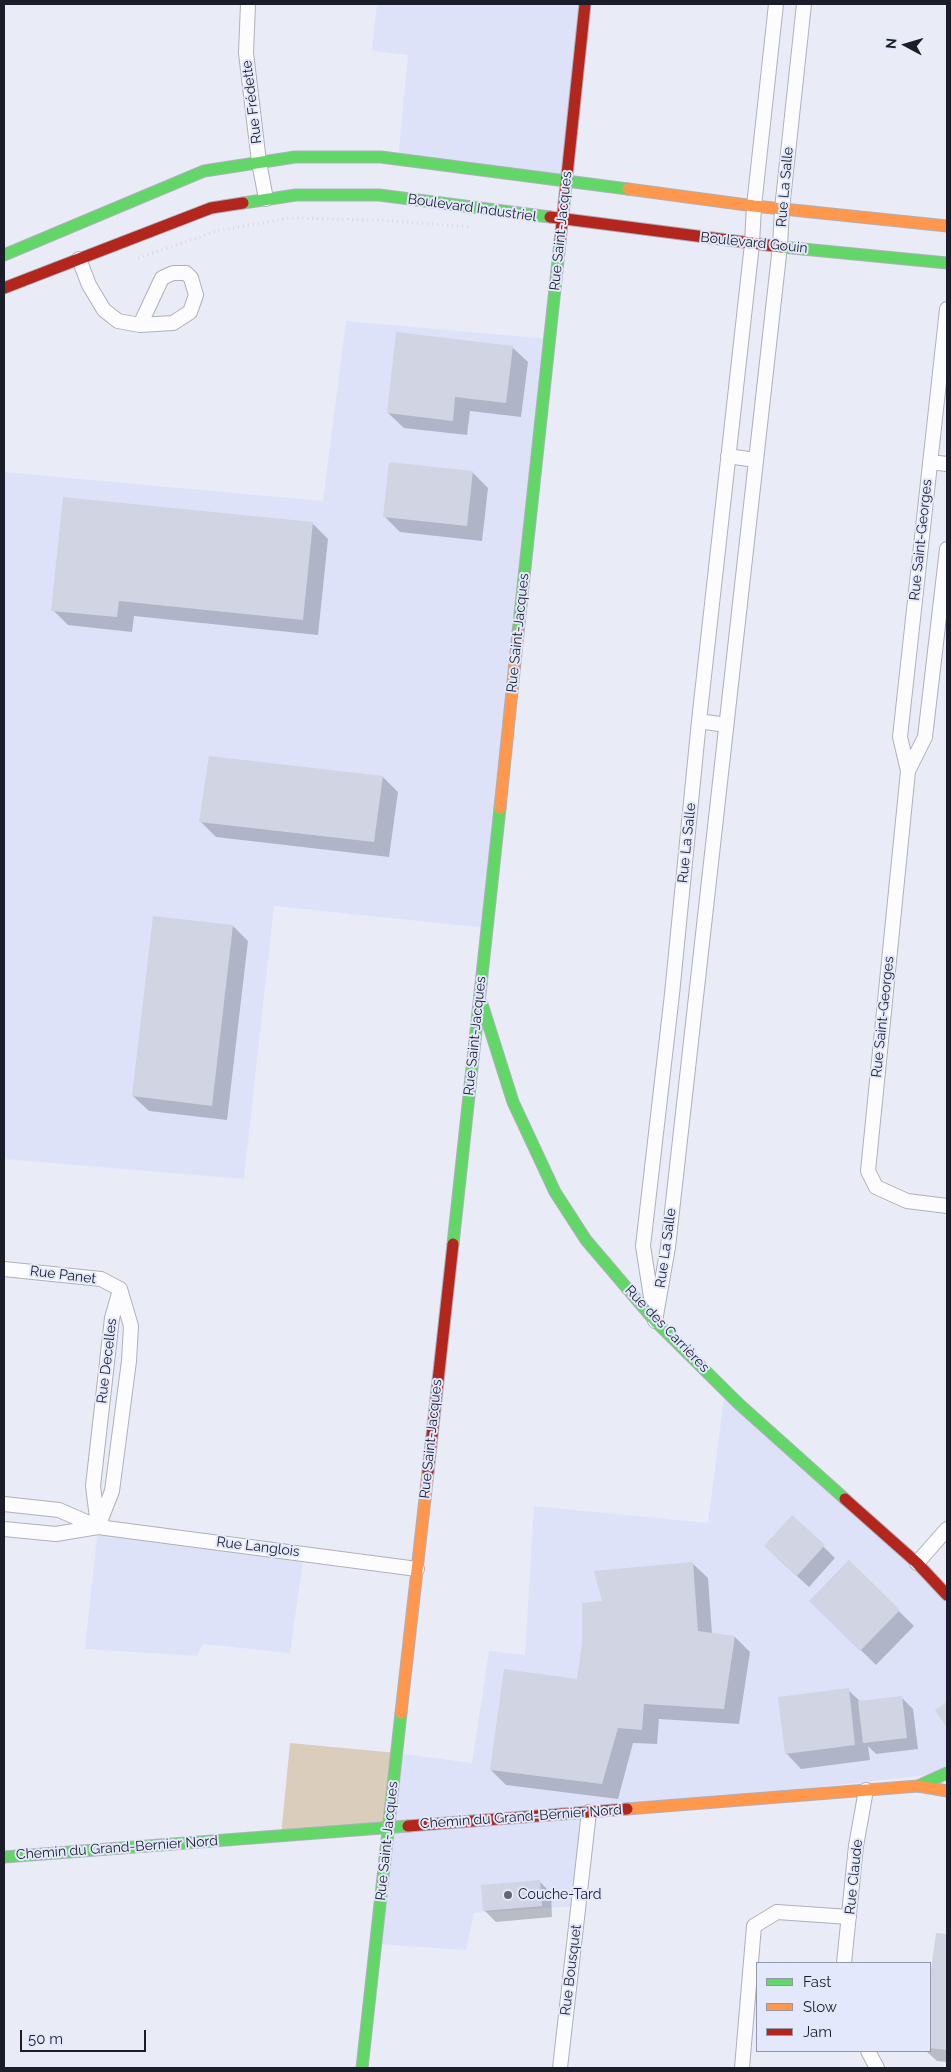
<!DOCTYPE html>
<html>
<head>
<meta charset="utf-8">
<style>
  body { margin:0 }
  #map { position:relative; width:951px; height:2072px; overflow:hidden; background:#e9ecf7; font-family:Raleway,sans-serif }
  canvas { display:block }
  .frame { position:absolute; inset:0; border:5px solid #1b1e2a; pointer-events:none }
  .legend { position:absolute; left:756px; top:1962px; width:175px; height:90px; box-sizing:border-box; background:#e3e8fd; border:1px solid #9397a9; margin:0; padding:6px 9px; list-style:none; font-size:15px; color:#1b1e2a }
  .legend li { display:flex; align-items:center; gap:10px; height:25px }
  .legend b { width:25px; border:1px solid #9397a9 }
  .north { position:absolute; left:881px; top:20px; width:50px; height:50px; -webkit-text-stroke:4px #e3e8fd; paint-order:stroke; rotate:276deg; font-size:14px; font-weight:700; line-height:20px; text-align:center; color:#1b1e2a }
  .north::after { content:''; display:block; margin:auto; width:18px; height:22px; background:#1b1e2a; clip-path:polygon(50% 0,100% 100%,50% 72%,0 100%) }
  .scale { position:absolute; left:20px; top:2030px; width:126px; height:22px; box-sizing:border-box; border:2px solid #1b1e2a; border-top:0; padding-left:6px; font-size:15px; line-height:18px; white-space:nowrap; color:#1b1e2a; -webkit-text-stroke:4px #e3e8fd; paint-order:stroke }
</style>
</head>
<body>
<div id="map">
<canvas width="951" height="2072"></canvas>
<div class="frame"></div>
<ul class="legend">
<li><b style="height:6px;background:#63d668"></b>Fast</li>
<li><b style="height:6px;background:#ff974d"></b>Slow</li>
<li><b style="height:6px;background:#b3261e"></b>Jam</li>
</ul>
<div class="north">N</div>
<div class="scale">50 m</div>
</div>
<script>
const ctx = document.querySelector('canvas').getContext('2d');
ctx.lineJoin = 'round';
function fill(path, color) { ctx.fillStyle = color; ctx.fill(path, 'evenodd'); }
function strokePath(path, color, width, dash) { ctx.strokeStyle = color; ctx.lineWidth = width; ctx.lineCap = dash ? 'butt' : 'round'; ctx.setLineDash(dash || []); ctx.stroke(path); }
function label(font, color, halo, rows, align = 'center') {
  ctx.font = font + ' Raleway,sans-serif'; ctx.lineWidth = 4; ctx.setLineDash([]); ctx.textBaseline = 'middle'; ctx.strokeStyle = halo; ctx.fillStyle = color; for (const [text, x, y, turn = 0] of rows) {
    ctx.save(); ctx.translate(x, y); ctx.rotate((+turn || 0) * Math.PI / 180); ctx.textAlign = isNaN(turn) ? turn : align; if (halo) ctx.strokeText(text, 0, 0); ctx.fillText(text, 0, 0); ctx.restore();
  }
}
const built = new Path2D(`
  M 377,4 L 585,4 L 566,181 L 398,159 L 408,55 L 372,51 Z
  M 346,321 L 549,339 L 487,928 L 274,906 L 244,1179 L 4,1159 L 4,472 L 323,501 Z
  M 725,1390 L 947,1595 L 947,1773 L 589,1812 L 578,1906 L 474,1913 L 466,1950 L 376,1944 L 397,1753 L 472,1763 L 489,1651 L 525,1655 L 534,1506 L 708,1523 Z
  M 98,1527 L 304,1553 L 290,1653 L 203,1644 L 197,1656 L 85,1649 Z`);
const green = new Path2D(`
  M 290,1743 L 397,1753 L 389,1827 L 281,1836 Z`);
const shadow = new Path2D(`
  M 512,347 L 528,362 L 521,417 L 470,411 L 467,435 L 404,428 L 388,413 Z
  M 472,472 L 488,488 L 482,541 L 400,532 L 385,517 Z
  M 312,523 L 328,539 L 318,635 L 134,616 L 132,632 L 68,625 L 53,610 Z
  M 383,777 L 398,792 L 389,857 L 216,837 L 201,822 Z
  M 233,926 L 248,941 L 227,1120 L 149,1111 L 133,1096 Z
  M 793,1517 L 835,1558 L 809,1587 L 777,1558 Z
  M 849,1562 L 914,1626 L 876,1665 L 811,1601 Z
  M 692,1563 L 708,1578 L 712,1634 L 735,1637 L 750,1652 L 739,1724 L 659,1719 L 657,1744 L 633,1743 L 618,1799 L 506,1785 L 491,1770 L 578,1680 L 603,1602 Z
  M 848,1690 L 861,1702 L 902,1698 L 913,1709 L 918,1749 L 876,1754 L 868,1746 L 870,1760 L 801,1769 L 786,1753 Z
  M 539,1881 L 551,1893 L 552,1917 L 496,1922 L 484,1910 Z
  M 937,1934 L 947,1936 L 947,2062 L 937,2061 L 926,2051 L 930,2051 L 930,1986 Z`);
const building = new Path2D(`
  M 396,332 L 513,346 L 506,403 L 455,397 L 453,421 L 387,413 Z
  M 389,462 L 473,471 L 467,526 L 383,517 Z
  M 63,497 L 313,522 L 303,620 L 119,601 L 117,617 L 51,611 Z
  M 209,756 L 383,776 L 374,842 L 199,822 Z
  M 153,916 L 233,925 L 212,1106 L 132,1096 Z
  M 792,1515 L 825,1545 L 797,1576 L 764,1546 Z
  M 849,1560 L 900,1610 L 860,1651 L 809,1601 Z
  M 693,1562 L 698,1631 L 735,1636 L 724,1709 L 644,1704 L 642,1730 L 618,1728 L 602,1784 L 490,1770 L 504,1669 L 577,1679 L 582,1643 L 582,1603 L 602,1601 L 594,1571 Z
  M 849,1688 L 855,1745 L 785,1754 L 778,1697 Z
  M 902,1696 L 907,1738 L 863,1743 L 858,1701 Z
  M 947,1702 L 947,1728 L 935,1710 Z
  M 540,1880 L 542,1906 L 483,1911 L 481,1885 Z
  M 936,1933 L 947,1934 L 947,2050 L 930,2048 L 930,1977 Z`);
const path = new Path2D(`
  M 138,258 L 217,231 L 289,218 L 378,220 L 471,227`);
const street = new Path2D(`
  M 248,4 L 246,53 L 259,162 L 266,199
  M 79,259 L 89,285 L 104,310 L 118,321 L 140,325 L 173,323 L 190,312 L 196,295 L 191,278 L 186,273 L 173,273 L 162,278 L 140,325
  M 947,309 L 900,737 L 908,771 L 868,1171 L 876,1187 L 907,1201 L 947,1206
  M 728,456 L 755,460
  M 930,462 L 947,464
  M 699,721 L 726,725
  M 908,771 L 925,737 L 947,549
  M 4,1269 L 101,1279 L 120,1289
  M 653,1310 L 643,1246 L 672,994 L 699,721 L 752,244 L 754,206 L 776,4
  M 655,1321 L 668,1247 L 780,246 L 782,209 L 804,4
  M 4,1504 L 59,1510 L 98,1527
  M 98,1526 L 93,1486 L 112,1318 L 120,1290
  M 98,1527 L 112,1491 L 129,1361 L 131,1326 L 120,1289
  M 4,1529 L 56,1534 L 98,1527 L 417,1569
  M 917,1563 L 947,1529
  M 844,1963 L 856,1846 L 866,1790
  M 868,2051 L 877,2068
  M 560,2068 L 589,1812
  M 742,2068 L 754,1926 L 777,1912 L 849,1917`);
const fast = new Path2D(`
  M 243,203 L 296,195 L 379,195 L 550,217
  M 782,247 L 947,263
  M 4,255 L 204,171 L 295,157 L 381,157 L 628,189
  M 518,633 L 560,242
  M 482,1004 L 513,1102 L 555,1192 L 586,1240 L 655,1321 L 739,1404 L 845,1499
  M 453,1244 L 500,808
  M 918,1786 L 947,1773
  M 4,1857 L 408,1826
  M 362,2068 L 401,1713`);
const slow = new Path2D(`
  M 628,189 L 754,206 L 947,226
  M 500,808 L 518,633
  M 401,1713 L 428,1472
  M 627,1809 L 918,1786 L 947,1791`);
const jam = new Path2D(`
  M 550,217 L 782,247
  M 560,242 L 585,4
  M 4,288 L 211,208 L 243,203
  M 428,1472 L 453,1244
  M 845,1499 L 917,1563 L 947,1595
  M 408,1826 L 627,1809`);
const markers = [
  [508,1895,5,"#636672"]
];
const streetNames = [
  ["Rue Frédette",252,102,-97],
  ["Rue La Salle",785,187,-85],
  ["Boulevard Industriel",472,208,8],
  ["Rue Saint-Jacques",561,231,-84],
  ["Boulevard Gouin",754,243,6],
  ["Rue Saint-Georges",921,540,-84],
  ["Rue Saint-Jacques",518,633,-84],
  ["Rue La Salle",687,843,-84],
  ["Rue Saint-Georges",883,1017,-84],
  ["Rue Saint-Jacques",475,1036,-84],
  ["Rue La Salle",666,1248,-82],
  ["Rue Panet",63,1275,7],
  ["Rue des Carrières",667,1329,46],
  ["Rue Decelles",107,1361,-83],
  ["Rue Saint-Jacques",431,1439,-84],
  ["Rue Langlois",258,1547,7],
  ["Chemin du Grand-Bernier Nord",521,1817,-4],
  ["Rue Saint-Jacques",387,1841,-84],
  ["Chemin du Grand-Bernier Nord",117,1848,-4],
  ["Rue Claude",854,1877,-84],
  ["Rue Bousquet",571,1970,-83]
];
const poiNames = [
  ["Couche-Tard",518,1895]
];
fill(built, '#dde2f9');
fill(green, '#dacdbc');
fill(shadow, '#0003');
fill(building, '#d0d4e3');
strokePath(street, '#aeb0bb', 16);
strokePath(fast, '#aeb0bb', 13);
strokePath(slow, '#aeb0bb', 13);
strokePath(jam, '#aeb0bb', 13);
strokePath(path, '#d7d8db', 3, [1, 4]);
strokePath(street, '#fcfcfe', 14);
strokePath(fast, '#63d668', 11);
strokePath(slow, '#ff974d', 11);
strokePath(jam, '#b3261e', 11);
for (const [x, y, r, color] of markers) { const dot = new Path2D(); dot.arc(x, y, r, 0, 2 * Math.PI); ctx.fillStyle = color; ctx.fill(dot); strokePath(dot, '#e3e8fd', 2); }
label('14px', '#1b1e2a', '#e3e8fd', streetNames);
label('14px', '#1b1e2a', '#e3e8fd', poiNames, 'left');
</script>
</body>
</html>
